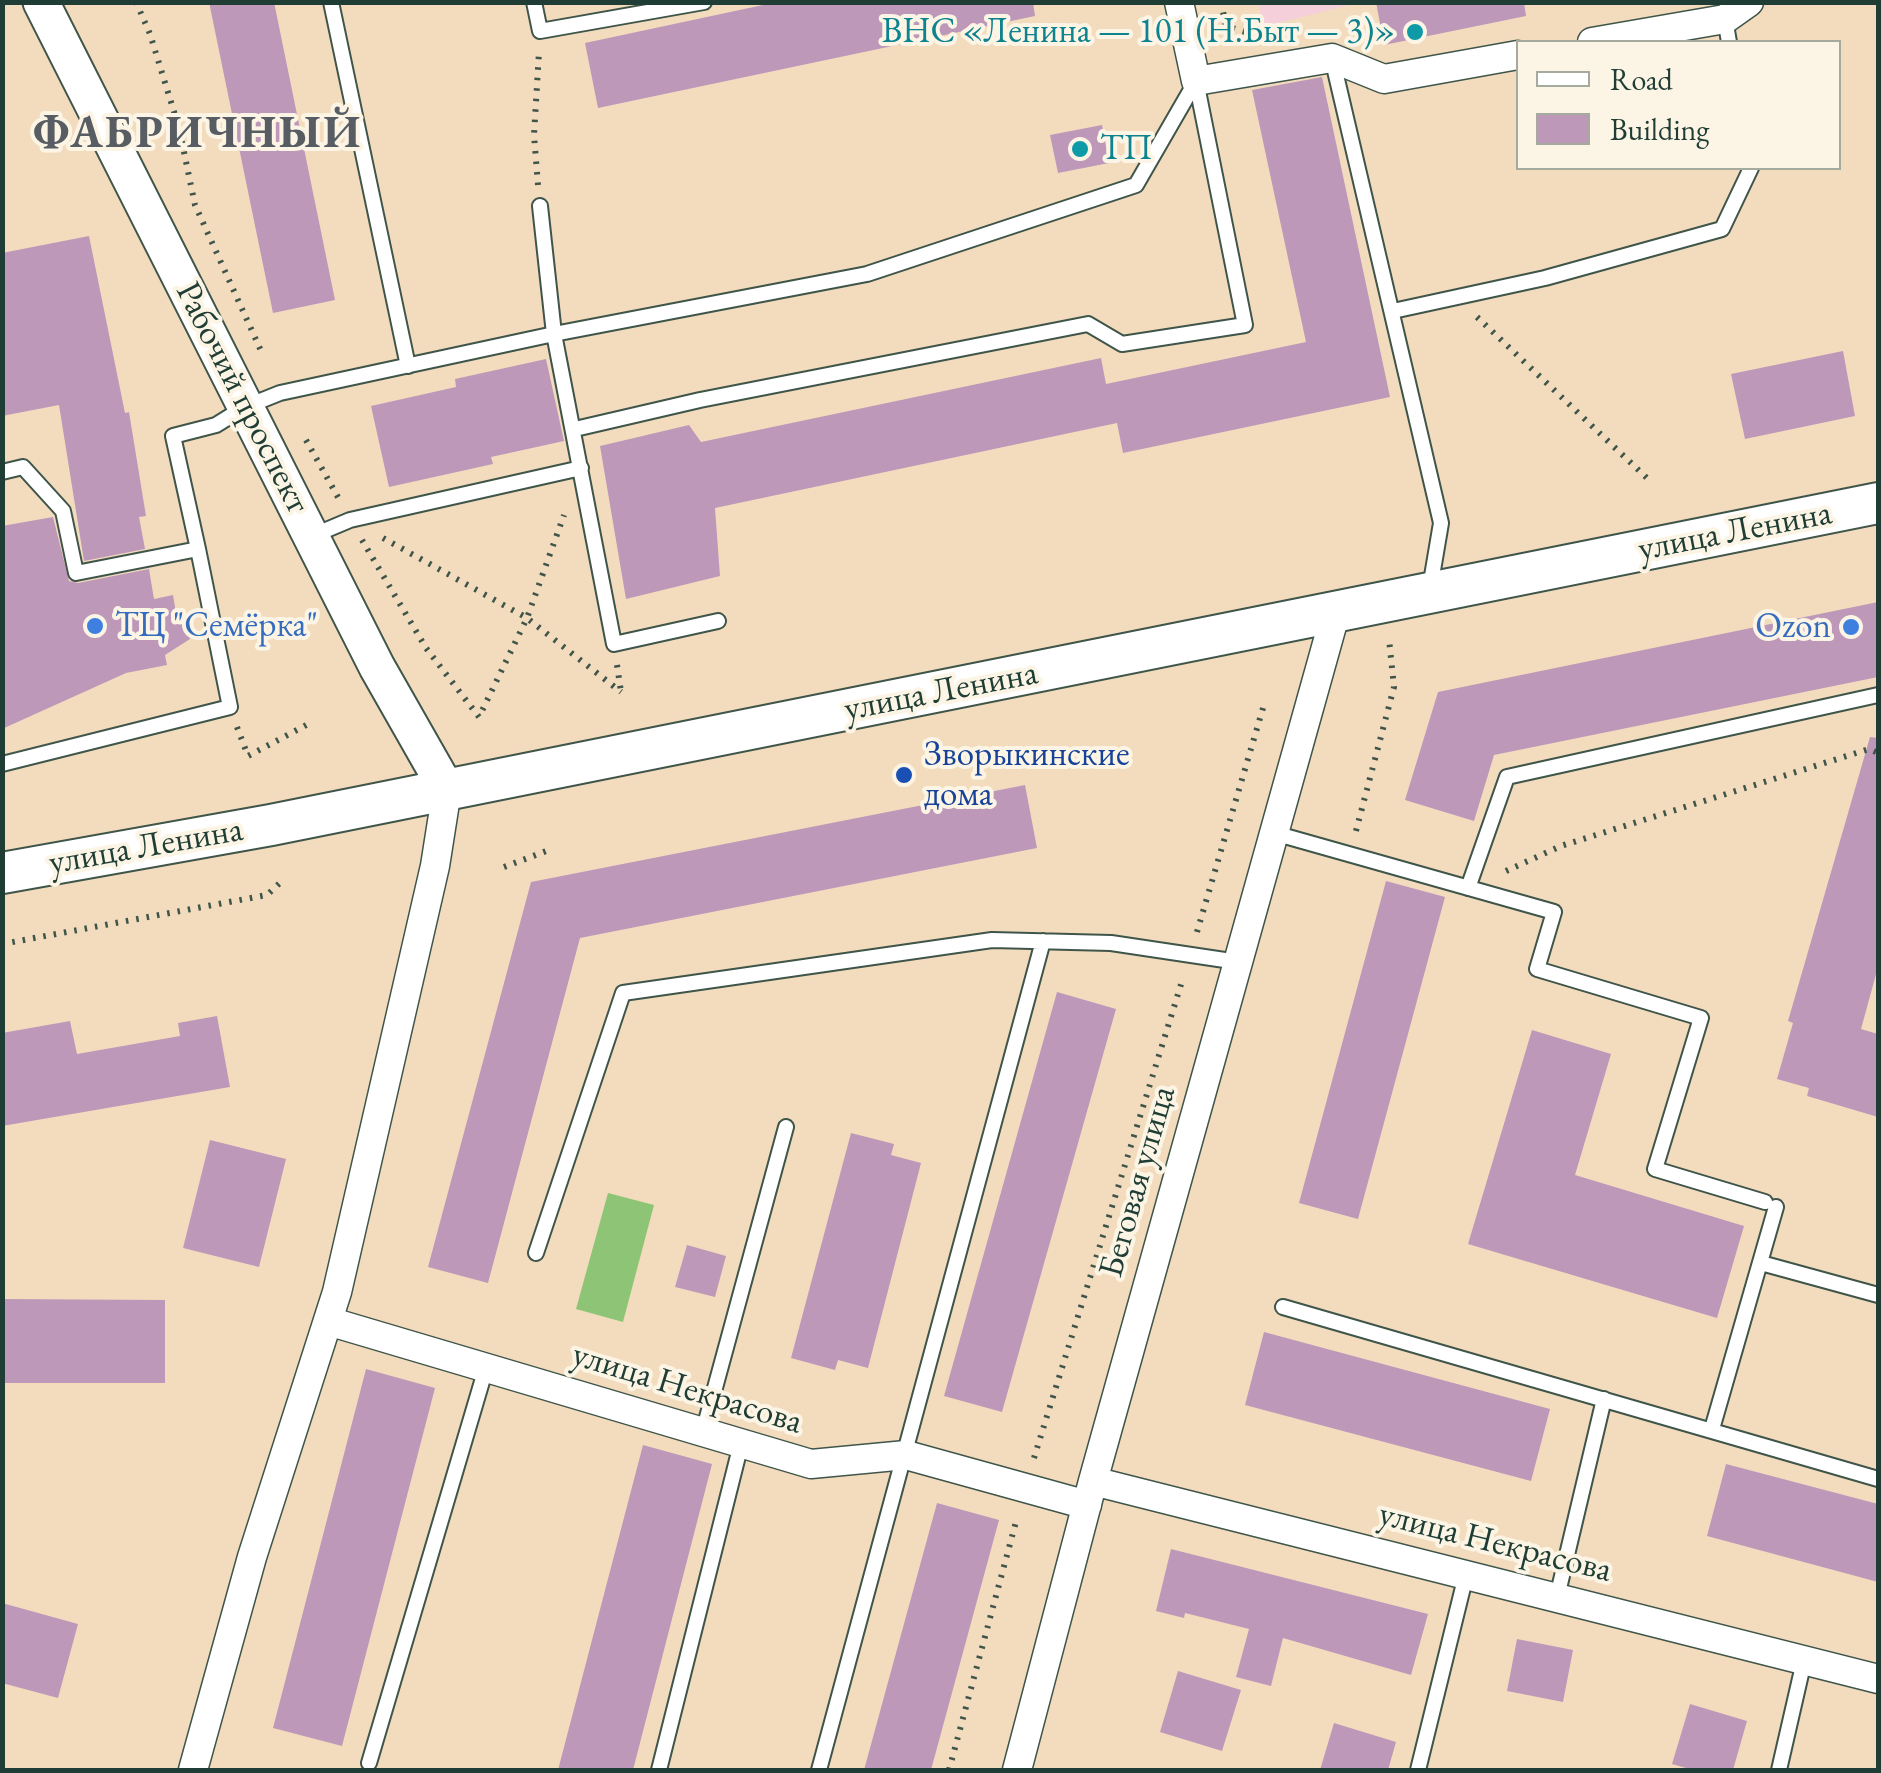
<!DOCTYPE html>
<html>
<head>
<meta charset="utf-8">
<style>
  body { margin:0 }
  #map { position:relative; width:1881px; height:1773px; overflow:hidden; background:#f3dcbe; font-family:"EB Garamond",serif }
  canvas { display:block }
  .frame { position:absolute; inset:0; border:5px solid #1f3d34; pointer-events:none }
  .legend { position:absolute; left:1516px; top:40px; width:325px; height:130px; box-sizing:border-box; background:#fcf5e5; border:2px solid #a4ab9e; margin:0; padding:12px 18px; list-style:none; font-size:30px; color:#1f3d34 }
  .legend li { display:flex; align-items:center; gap:20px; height:50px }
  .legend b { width:50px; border:2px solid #a4ab9e }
</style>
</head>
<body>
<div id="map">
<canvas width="1881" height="1773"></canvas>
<div class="frame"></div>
<ul class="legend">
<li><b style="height:12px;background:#fff"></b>Road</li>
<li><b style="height:28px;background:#be98b9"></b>Building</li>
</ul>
</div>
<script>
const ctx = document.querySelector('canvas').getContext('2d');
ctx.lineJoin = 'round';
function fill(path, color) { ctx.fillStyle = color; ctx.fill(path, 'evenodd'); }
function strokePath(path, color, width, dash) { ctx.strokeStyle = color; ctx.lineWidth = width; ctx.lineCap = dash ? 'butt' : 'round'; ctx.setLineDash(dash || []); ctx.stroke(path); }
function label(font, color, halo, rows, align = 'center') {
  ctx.font = font + ' "EB Garamond",serif'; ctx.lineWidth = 8; ctx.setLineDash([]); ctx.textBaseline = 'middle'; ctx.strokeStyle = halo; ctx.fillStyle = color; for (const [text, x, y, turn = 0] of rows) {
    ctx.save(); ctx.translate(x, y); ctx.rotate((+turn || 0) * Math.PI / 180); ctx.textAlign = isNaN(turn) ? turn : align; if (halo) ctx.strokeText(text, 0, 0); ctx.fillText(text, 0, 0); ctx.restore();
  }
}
const built = new Path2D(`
  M 1258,2 L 1357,2 L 1357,3 L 1263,27 Z`);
const green = new Path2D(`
  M 608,1193 L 654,1205 L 623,1322 L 576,1309 Z`);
const building = new Path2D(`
  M 209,2 L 274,2 L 335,300 L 273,313 Z
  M 777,2 L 1033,2 L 1035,16 L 598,108 L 585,43 Z
  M 1376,2 L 1524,2 L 1526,16 L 1384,45 Z
  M 1322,77 L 1390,397 L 1123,453 L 1117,423 L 715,508 L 720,576 L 626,599 L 600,446 L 689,425 L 701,442 L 1101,358 L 1106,384 L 1306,342 L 1252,90 Z
  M 1102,125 L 1109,163 L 1058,173 L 1050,135 Z
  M 89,236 L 125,413 L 129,412 L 146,516 L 139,517 L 145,549 L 84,561 L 59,405 L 2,416 L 2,253 Z
  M 1843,351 L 1855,416 L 1745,439 L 1731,374 Z
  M 546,359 L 564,441 L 491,457 L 493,464 L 389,487 L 371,406 L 456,387 L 455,379 Z
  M 53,517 L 69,581 L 78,583 L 149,569 L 154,599 L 173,595 L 177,619 L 185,617 L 190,639 L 165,655 L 167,665 L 126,673 L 2,729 L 2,526 Z
  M 1878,602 L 1878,677 L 1494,755 L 1474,821 L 1405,800 L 1438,692 Z
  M 1870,737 L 1878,738 L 1878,967 L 1861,1029 L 1878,1034 L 1878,1117 L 1807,1096 L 1809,1088 L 1777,1079 L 1793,1023 L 1788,1021 Z
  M 1025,785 L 1037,848 L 580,938 L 488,1283 L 428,1267 L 531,882 Z
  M 1386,881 L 1445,897 L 1358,1219 L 1299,1203 Z
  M 1057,992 L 1116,1009 L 1002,1412 L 944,1396 Z
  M 217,1016 L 230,1087 L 2,1126 L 2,1033 L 70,1021 L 77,1054 L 180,1036 L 178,1023 Z
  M 1532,1030 L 1611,1054 L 1575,1175 L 1744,1226 L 1717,1318 L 1468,1244 Z
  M 851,1133 L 894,1144 L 891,1155 L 921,1163 L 868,1368 L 838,1360 L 835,1370 L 791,1358 Z
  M 210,1140 L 286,1159 L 259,1267 L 183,1248 Z
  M 687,1245 L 726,1256 L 715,1297 L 675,1287 Z
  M 2,1299 L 165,1300 L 165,1383 L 2,1383 Z
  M 1264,1332 L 1550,1409 L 1531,1481 L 1245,1405 Z
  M 366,1369 L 435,1388 L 342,1746 L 273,1728 Z
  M 643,1445 L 712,1464 L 633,1770 L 558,1770 Z
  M 1726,1464 L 1878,1504 L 1878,1582 L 1707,1536 Z
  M 937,1503 L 999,1520 L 931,1770 L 864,1770 Z
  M 1171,1549 L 1428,1614 L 1411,1675 L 1283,1638 L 1271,1686 L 1236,1677 L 1249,1629 L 1185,1613 L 1184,1618 L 1156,1611 Z
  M 2,1603 L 78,1624 L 58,1698 L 2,1683 Z
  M 1517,1639 L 1573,1650 L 1563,1702 L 1507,1691 Z
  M 1178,1671 L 1241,1690 L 1222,1751 L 1160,1732 Z
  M 1690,1704 L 1747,1721 L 1733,1770 L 1693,1770 L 1672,1764 Z
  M 1334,1723 L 1396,1742 L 1388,1770 L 1320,1770 Z`);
const path = new Path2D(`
  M 136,2 L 150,34 L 179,128 L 195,205 L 262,353
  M 1221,2 L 1226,26 L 1259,36
  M 538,185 L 534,135 L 539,52
  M 1477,317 L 1649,480
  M 306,440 L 339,499
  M 383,538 L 527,618 L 621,692
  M 362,540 L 426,648 L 479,717 L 527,618 L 564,515
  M 617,665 L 621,692
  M 237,727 L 248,756 L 312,722
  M 1356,831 L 1394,687 L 1389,639
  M 504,867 L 549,850
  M 1506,871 L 1561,846 L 1869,749 L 1878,753
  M 1197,932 L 1263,708
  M 2,944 L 267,895 L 283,880
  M 1034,1458 L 1183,978
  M 949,1770 L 1017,1518`);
const service = new Path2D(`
  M 331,2 L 408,366
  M 534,2 L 540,31 L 704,2
  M 1725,19 L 1729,42
  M 1332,58 L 1441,523 L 1430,588
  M 540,206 L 554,334 L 614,644 L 718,621
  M 1393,311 L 1545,278 L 1722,229 L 1751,168
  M 575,429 L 700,400 L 1088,324 L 1122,344 L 1245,325 L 1196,81
  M 2,472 L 23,467 L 63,511 L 76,573 L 198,549 L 173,436 L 216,425 L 245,407 L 280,393 L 554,334 L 867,274 L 1136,185 L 1196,81
  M 312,536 L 350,520 L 581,468
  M 2,764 L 230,707 L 198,549
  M 1274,833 L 1554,912 L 1537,969 L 1701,1018 L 1655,1169 L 1765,1202
  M 1468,888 L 1507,777 L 1878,695
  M 536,1253 L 623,993 L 992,940 L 1111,943 L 1238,962
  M 1761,1263 L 1878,1295
  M 1283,1307 L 1878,1479
  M 1712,1429 L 1776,1207
  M 703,1432 L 786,1127
  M 1557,1597 L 1604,1399
  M 369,1763 L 486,1368
  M 659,1770 L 741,1444
  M 819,1770 L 1043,941
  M 1418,1770 L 1466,1575
  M 1779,1770 L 1804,1661`);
const minor = new Path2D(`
  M 1179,2 L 1196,81 L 1332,58 L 1384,79 L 1518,55
  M 1592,42 L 1725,19 L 1749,2
  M 328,1321 L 811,1464 L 906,1455 L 1087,1505
  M 1093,1481 L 1878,1679
  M 193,1770 L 252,1557 L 337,1292 L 435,866 L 447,790
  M 1017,1770 L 1093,1481 L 1335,615`);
const tertiary = new Path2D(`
  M 41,2 L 377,667 L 447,790`);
const secondary = new Path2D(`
  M 2,873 L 271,825 L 1878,503`);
const markers = [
  [1415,32,10,"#0f9aa8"],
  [1080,149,10,"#0f9aa8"],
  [95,626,10,"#3f7fe0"],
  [1851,627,10,"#3f7fe0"],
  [904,775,10,"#1a4fb4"]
];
const cultureNames = [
  ["ВНС «Ленина — 101 (Н.Быт — 3)»",1395,32],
  ["ТП",1100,149,"left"]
];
const streetNames = [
  ["Рабочий проспект",242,398,63],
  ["улица Ленина",1735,532,-11],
  ["улица Ленина",941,692,-11],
  ["улица Ленина",146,847,-10],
  ["Беговая улица",1138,1182,-74],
  ["улица Некрасова",687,1389,17],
  ["улица Некрасова",1495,1543,14]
];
const shopNames = [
  ["ТЦ \"Семёрка\"",115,626],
  ["Ozon",1831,627,"right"]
];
const transitNames = [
  ["Зворыкинские",924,755],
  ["дома",924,795]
];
const districtNames = [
  ["ФАБРИЧНЫЙ",198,135]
];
fill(built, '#f5cfda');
fill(green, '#8ec476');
fill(building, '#be98b9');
strokePath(service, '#3f5549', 18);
strokePath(minor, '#3f5549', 31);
strokePath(tertiary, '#3f5549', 39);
strokePath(secondary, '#3f5549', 44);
strokePath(path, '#3f5549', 6, [2.5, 8]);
strokePath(service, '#fff', 14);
strokePath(minor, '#fff', 28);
strokePath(tertiary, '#fff', 35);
strokePath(secondary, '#fff', 40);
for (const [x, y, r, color] of markers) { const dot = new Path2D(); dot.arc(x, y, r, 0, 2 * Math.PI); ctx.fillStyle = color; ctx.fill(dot); strokePath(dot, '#fcf5e5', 4); }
label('35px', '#0d838f', '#fcf5e5', cultureNames, 'right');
label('35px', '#1f3d34', '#fcf5e5', streetNames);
label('35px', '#366cbe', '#fcf5e5', shopNames, 'left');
label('35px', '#164399', '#fcf5e5', transitNames, 'left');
ctx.letterSpacing = '2.5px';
label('bold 45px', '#575d63', '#fcf5e5', districtNames);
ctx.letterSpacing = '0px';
</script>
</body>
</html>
